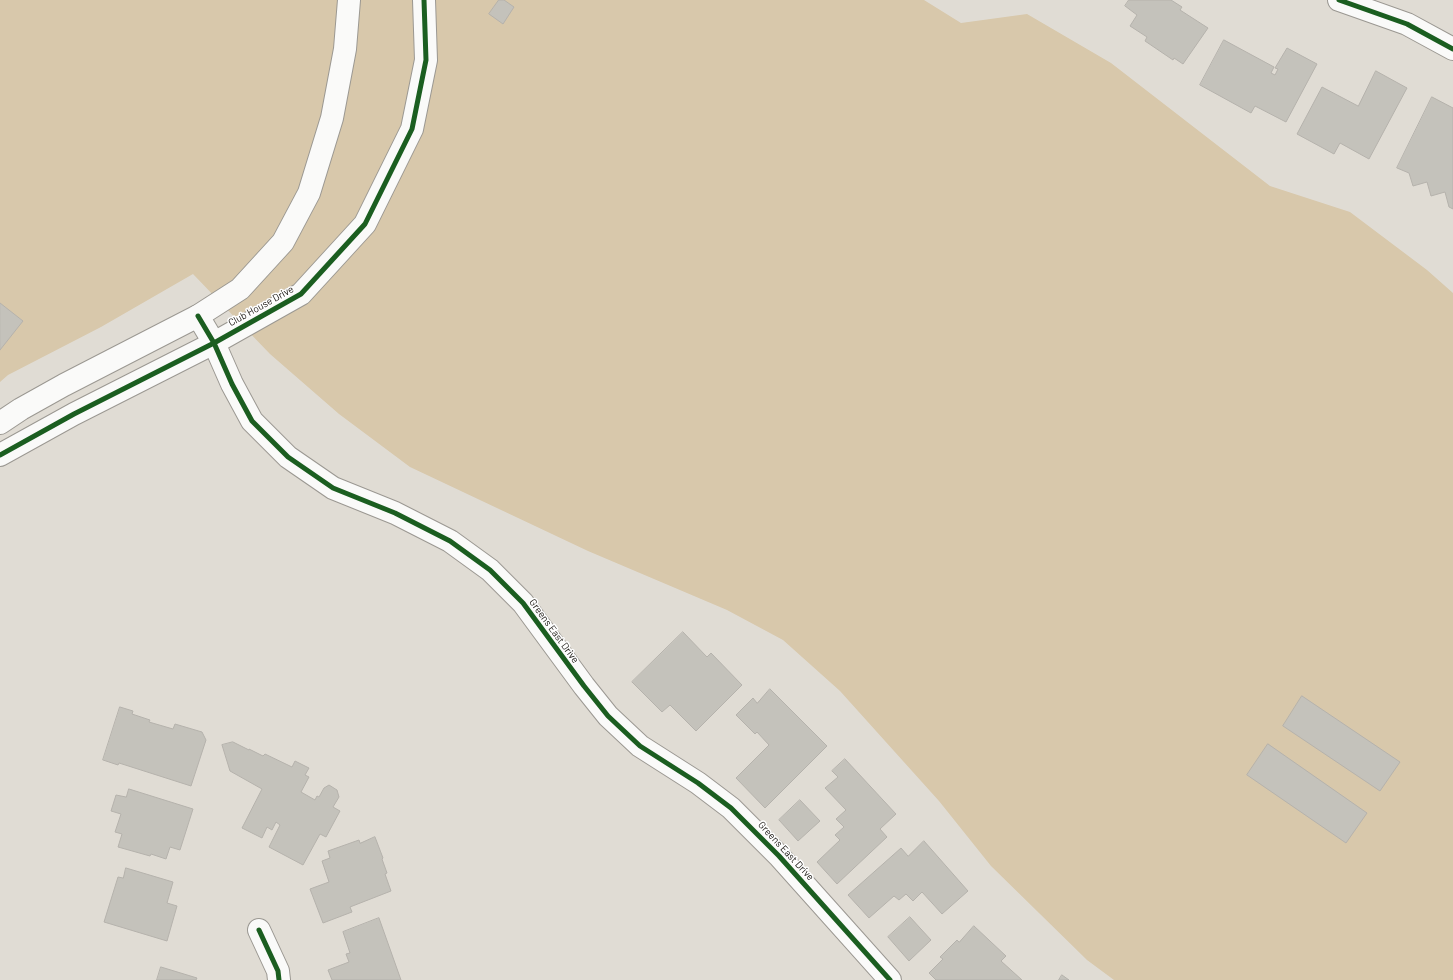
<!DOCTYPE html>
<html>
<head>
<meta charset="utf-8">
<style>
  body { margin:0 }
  canvas { display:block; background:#e0dcd4 }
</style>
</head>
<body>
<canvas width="1453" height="980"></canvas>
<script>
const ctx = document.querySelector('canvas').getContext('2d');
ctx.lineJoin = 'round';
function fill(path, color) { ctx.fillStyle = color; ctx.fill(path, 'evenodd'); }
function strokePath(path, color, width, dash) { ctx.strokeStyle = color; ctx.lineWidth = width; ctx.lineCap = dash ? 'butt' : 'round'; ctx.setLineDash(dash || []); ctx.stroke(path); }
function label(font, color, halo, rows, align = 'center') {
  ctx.font = font + ' Barlow,sans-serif'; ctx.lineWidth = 3; ctx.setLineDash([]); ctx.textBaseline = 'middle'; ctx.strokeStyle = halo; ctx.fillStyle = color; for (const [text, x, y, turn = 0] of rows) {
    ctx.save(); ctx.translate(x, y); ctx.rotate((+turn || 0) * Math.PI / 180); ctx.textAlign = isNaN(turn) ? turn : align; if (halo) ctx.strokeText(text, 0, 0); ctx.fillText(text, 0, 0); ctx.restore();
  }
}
const green = new Path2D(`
  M 0,0 L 924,0 L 961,23 L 1027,14 L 1111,63 L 1270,186 L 1350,212 L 1427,270 L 1453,293 L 1453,980 L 1114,980 L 1087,960 L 991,866 L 939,801 L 840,691 L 783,640 L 727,610 L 588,551 L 410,467 L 339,414 L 270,354 L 193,274 L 101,327 L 8,375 L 0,382 Z`);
const building = new Path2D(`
  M 499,0 L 504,0 L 514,7 L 503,24 L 489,14 Z
  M 1129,0 L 1171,0 L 1182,7 L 1180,10 L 1208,28 L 1183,64 L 1174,58 L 1173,60 L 1145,41 L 1147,37 L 1130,26 L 1137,15 L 1125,6 Z
  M 1224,40 L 1274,67 L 1271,73 L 1275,75 L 1278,69 L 1275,68 L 1287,48 L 1317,64 L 1286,122 L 1255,106 L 1251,113 L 1200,85 Z
  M 1376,71 L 1407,88 L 1369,159 L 1340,143 L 1334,154 L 1297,134 L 1322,87 L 1358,106 Z
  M 1432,97 L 1453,108 L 1453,209 L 1449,207 L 1445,192 L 1431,196 L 1427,182 L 1413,186 L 1409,173 L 1397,168 Z
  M 0,303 L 23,321 L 0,350 Z
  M 683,632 L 707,657 L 711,653 L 742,685 L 696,731 L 670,705 L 662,712 L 632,682 Z
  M 770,689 L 827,746 L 765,808 L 736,778 L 769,745 L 757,732 L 755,734 L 736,715 L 753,698 L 757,703 Z
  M 1302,696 L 1400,762 L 1380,791 L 1283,726 Z
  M 120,707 L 133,711 L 132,714 L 150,720 L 149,722 L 173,729 L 175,724 L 202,732 L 206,740 L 191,786 L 119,763 L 118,765 L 103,760 Z
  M 233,742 L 249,750 L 249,749 L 263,756 L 265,754 L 292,767 L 295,761 L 309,768 L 305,775 L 309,777 L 301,792 L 315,800 L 317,796 L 319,797 L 324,788 L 329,785 L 337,790 L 339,797 L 333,807 L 340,811 L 326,837 L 320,834 L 303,865 L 269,847 L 280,825 L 276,822 L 272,830 L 267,827 L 262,838 L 242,828 L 262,789 L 230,771 L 222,745 Z
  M 1268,744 L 1367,813 L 1346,843 L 1247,775 Z
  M 845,759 L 896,814 L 880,829 L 887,837 L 837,884 L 817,862 L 840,840 L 835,835 L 844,827 L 836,819 L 846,810 L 825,788 L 838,777 L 832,771 Z
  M 129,789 L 193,809 L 180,850 L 170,847 L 166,859 L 151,854 L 150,856 L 118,847 L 122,834 L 115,832 L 121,814 L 111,811 L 116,795 L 126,797 Z
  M 800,800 L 820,821 L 798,841 L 779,820 Z
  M 375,837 L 383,858 L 382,859 L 387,873 L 385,874 L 391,891 L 350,907 L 352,912 L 323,923 L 310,889 L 329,882 L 322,861 L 330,858 L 328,851 L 359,840 L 360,843 Z
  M 924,841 L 968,891 L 942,914 L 922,892 L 913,901 L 906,894 L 899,900 L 894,896 L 869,918 L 848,895 L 901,848 L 908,856 Z
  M 126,868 L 173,882 L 167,903 L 177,906 L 167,941 L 104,922 L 118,877 L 123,878 Z
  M 910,917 L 931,940 L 909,961 L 888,937 Z
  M 379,918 L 401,980 L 332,980 L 328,970 L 349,962 L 346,954 L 350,953 L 343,932 Z
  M 974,926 L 1006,956 L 1001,961 L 1022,980 L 936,980 L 929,973 L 943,959 L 940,957 L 957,940 L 959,942 Z
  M 161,967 L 197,978 L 196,980 L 157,980 Z
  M 1062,975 L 1069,980 L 1059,980 Z`);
const street = new Path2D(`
  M 1339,0 L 1407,24 L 1453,49
  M 198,316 L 214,343 L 232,384 L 252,421 L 288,457 L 333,488 L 395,513 L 450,541 L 490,570 L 523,603 L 584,686 L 608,716 L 640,746 L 698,783 L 731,808 L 779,856 L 890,980
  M 259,930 L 278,971 L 279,980`);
const secondary = new Path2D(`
  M 0,423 L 21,409 L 64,385 L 198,316 L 240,289 L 283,242 L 309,193 L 332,118 L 345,49 L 349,0
  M 0,455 L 74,414 L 214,343 L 301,294 L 365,224 L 412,129 L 426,60 L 424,0`);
const cycleway = new Path2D(`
  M 1339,0 L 1407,24 L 1453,49
  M 198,316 L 214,343 L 232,384 L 252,421 L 288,457 L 333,488 L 395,513 L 450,541 L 490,570 L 523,603 L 584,686 L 608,716 L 640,746 L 698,783 L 731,808 L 779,856 L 890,980
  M 0,455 L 74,414 L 214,343 L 301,294 L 365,224 L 412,129 L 426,60 L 424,0
  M 259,930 L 278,971 L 279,980`);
const streetNames = [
  ["Club House Drive",261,306,-29],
  ["Greens East Drive",554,631,54],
  ["Greens East Drive",786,851,47]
];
fill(green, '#d8c8ab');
fill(building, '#c4c2bb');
strokePath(building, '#b5b2ac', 1);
strokePath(street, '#9b9892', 24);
strokePath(secondary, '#9b9892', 24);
strokePath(street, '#fafaf9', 22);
strokePath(secondary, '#fafaf9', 22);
strokePath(cycleway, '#1b5e20', 5);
label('10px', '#191611', '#fff', streetNames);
</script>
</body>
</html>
